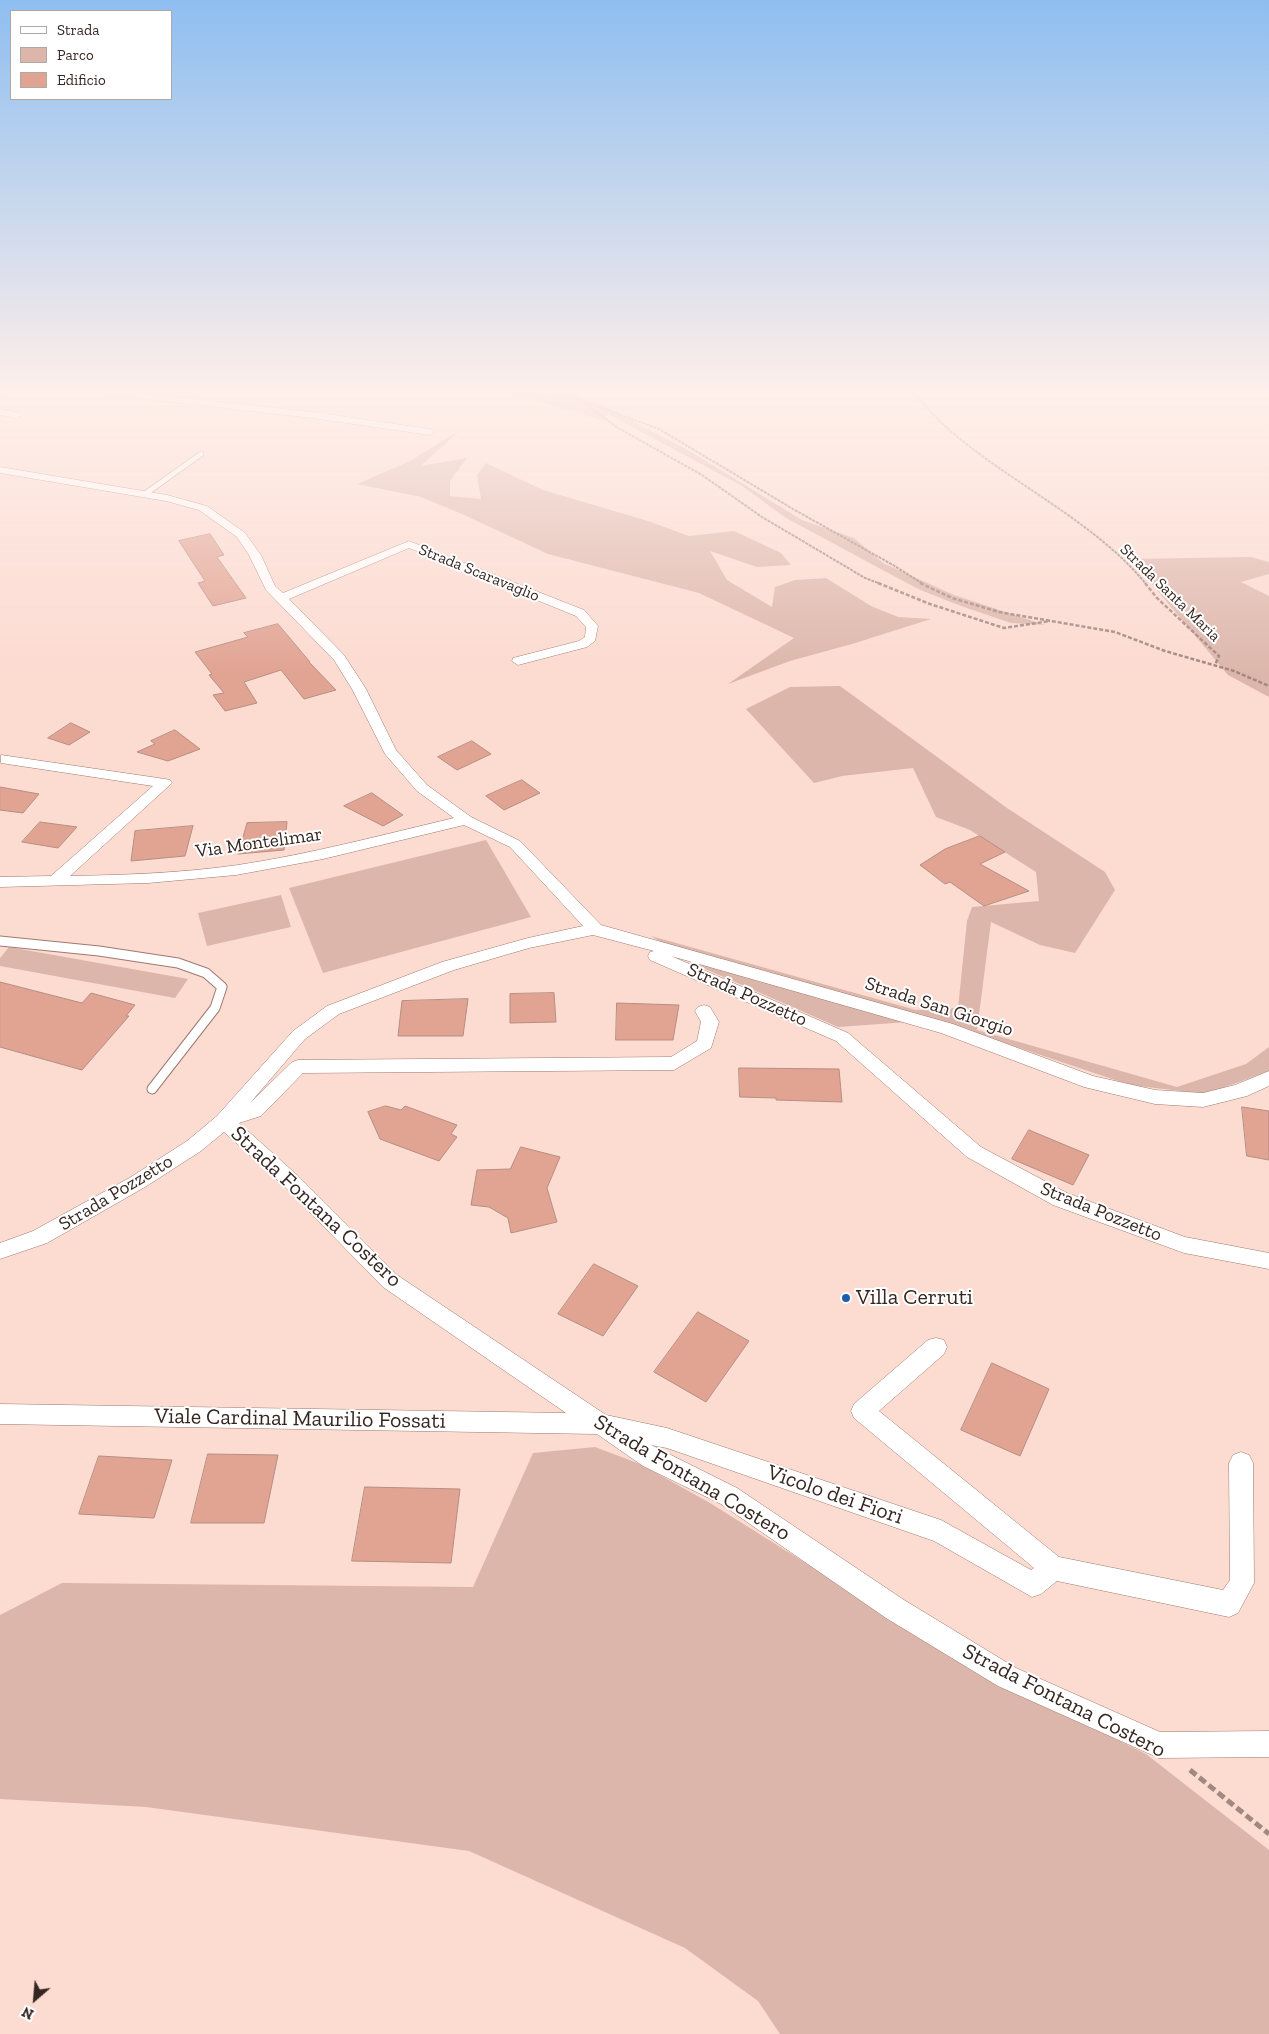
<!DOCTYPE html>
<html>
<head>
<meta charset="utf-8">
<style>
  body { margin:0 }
  #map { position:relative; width:1269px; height:2034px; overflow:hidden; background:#fcdbd1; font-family:"Zilla Slab",serif }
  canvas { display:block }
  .legend { position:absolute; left:10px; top:10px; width:162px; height:90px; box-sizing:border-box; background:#fff; border:1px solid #aea8a6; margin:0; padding:6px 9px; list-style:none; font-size:15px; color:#352621 }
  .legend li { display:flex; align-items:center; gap:10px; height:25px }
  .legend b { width:25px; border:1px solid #aea8a6 }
  .north { position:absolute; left:10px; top:1974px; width:50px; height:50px; -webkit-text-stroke:4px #fff; paint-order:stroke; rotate:207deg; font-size:14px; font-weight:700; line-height:20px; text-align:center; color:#352621 }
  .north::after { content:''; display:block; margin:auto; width:18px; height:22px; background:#352621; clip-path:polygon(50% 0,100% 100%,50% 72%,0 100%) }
</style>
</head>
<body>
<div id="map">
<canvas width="1269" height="2034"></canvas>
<ul class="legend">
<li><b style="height:6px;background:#fff"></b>Strada</li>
<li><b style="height:14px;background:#ddb6ab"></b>Parco</li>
<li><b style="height:14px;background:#e1a392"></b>Edificio</li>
</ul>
<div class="north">N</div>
</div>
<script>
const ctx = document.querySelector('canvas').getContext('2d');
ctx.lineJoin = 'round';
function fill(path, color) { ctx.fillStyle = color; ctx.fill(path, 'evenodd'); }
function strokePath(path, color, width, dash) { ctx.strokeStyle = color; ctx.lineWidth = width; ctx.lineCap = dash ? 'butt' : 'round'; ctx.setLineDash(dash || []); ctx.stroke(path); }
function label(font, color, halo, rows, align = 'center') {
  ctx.font = font + ' "Zilla Slab",serif'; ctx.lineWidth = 4; ctx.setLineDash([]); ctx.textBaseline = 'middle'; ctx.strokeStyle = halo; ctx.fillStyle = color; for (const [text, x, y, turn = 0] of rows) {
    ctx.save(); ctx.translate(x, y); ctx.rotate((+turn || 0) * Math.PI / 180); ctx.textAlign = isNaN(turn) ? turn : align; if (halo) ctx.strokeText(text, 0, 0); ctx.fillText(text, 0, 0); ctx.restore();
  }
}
const green = new Path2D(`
  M 496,391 L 564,391 L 595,401 L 691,452 L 802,520 L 854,538 L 883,563 L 954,595 L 1045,625 L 1011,623 L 961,606 L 918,589 L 786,518 L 742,486 L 608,414 L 604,421 L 533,399 Z
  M 460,430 L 421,466 L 467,458 L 450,481 L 450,496 L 481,499 L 477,475 L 486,463 L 543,490 L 648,521 L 689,536 L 734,531 L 781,553 L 791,565 L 757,567 L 710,551 L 727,580 L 772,607 L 775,587 L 795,580 L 826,578 L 871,606 L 898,617 L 931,619 L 852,644 L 790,661 L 728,684 L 794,638 L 699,593 L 548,554 L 462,514 L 421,497 L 357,484 L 410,461 Z
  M 1251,557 L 1269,562 L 1269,574 L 1241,582 L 1269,596 L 1269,697 L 1228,675 L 1131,559 Z
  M 840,686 L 1007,808 L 1105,872 L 1115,890 L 1075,953 L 1040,945 L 991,922 L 977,1030 L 1177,1087 L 1246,1064 L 1269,1047 L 1269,1071 L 1206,1094 L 1130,1085 L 936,1020 L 838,1027 L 703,968 L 651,936 L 916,1010 L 958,1008 L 967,921 L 972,907 L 1039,901 L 1036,872 L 970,830 L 936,817 L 913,768 L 842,776 L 814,783 L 746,709 L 790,687 Z
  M 486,840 L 531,917 L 323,973 L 289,888 Z
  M 281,895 L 291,927 L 207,946 L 198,913 Z
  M 9,947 L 188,979 L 175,998 L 0,966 L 0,958 Z
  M 595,1447 L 640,1464 L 710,1503 L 976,1670 L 1146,1754 L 1269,1850 L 1269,2034 L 780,2034 L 758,2001 L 685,1948 L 469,1851 L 146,1807 L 0,1799 L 0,1615 L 62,1583 L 473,1587 L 533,1453 Z`);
const building = new Path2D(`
  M 210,534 L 224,555 L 217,557 L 246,598 L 213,606 L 198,583 L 205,581 L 179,541 Z
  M 278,624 L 310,662 L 309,662 L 336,690 L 304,699 L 281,670 L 244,682 L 257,703 L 225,711 L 213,695 L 224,693 L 209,675 L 212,674 L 195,652 L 248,637 L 244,633 Z
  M 71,723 L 90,732 L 69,745 L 48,738 Z
  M 175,730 L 200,749 L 168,761 L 137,752 L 155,744 L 151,741 Z
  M 472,741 L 491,754 L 457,770 L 438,757 Z
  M 522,780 L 540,793 L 504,810 L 486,796 Z
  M 0,787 L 39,794 L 23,813 L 0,810 Z
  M 372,793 L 403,815 L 383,826 L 344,806 Z
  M 40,822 L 77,827 L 58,848 L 22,842 Z
  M 287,822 L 284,850 L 238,854 L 247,823 Z
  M 193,826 L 185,856 L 131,861 L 135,831 Z
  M 980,836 L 1005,852 L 980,864 L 1029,891 L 984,906 L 950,882 L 945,884 L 920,865 L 945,849 Z
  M 0,982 L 82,1003 L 91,993 L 135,1005 L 126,1016 L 129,1016 L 82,1070 L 0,1047 Z
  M 554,993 L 556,1022 L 510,1023 L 510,994 Z
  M 468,999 L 463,1036 L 398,1036 L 402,1001 Z
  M 617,1003 L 679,1005 L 673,1040 L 616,1040 Z
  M 739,1068 L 839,1069 L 842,1102 L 776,1100 L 776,1098 L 740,1097 Z
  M 386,1106 L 401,1110 L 405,1106 L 457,1125 L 451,1134 L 457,1137 L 439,1161 L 380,1139 L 368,1112 Z
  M 1242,1107 L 1269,1111 L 1269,1160 L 1247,1156 Z
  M 1029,1130 L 1089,1155 L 1073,1185 L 1012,1159 Z
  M 521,1147 L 560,1157 L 547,1188 L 557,1222 L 511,1233 L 508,1218 L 489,1207 L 471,1205 L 477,1170 L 510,1169 Z
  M 594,1264 L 638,1286 L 603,1336 L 558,1314 Z
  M 698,1312 L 749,1341 L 706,1402 L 654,1372 Z
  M 992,1363 L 1049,1389 L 1020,1456 L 961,1430 Z
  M 208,1454 L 278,1455 L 264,1523 L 191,1523 Z
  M 99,1456 L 172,1460 L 154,1518 L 79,1514 Z
  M 365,1487 L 460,1489 L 451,1563 L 352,1561 Z`);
const pathFar2 = new Path2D(`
  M 556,391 L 659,429 L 793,509 L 893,565 L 923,584
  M 911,391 C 927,407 942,425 960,439 C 1019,487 1098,525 1146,584
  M 586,404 L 618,428 L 702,475 L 762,517 L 865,578 L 881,584`);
const pathFar1 = new Path2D(`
  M 878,583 L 930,604 L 1004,628 L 1050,621
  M 920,583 L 952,598 L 999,612 L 1115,632 L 1165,651 L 1234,671 L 1269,686
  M 1145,583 L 1157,598 L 1219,656 L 1215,665`);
const path = new Path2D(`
  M 1190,1770 L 1269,1834`);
const serviceFar1 = new Path2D(`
  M 145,494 L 201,454`);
const service = new Path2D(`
  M 0,941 L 99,951 L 178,963 L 206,973 L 222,987 L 215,1008 L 152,1089`);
const minor = new Path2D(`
  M 0,391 L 12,391 L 0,395 Z
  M 98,391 L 123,391 L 312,412 L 430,429 L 435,432 L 430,435 L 312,418 L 103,394 Z
  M 0,409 L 20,413 L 22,415 L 17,418 L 0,415 Z
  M 0,467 L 167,495 L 207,506 L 245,533 L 261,555 L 275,586 L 283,593 L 409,541 L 584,610 L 598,626 L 595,641 L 587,647 L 518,665 L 512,661 L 513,658 L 579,641 L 585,637 L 586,627 L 576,616 L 409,548 L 289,599 L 344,655 L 366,689 L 396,750 L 427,785 L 471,817 L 520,841 L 601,925 L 953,1024 L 1093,1076 L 1155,1090 L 1203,1093 L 1235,1085 L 1269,1071 L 1269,1086 L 1247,1096 L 1203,1107 L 1155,1104 L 1084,1087 L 941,1033 L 671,956 L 848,1033 L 981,1147 L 1067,1193 L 1185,1237 L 1269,1253 L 1269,1269 L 1184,1253 L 1053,1205 L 967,1157 L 836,1041 L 650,960 L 648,956 L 650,952 L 654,951 L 593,935 L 529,948 L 454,970 L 339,1014 L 305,1039 L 250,1103 L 292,1062 L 298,1060 L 671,1057 L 697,1041 L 701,1022 L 695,1011 L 698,1007 L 704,1005 L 710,1007 L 719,1022 L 711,1048 L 674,1070 L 303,1073 L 261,1116 L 239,1123 L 297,1175 L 397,1275 L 606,1415 L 667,1428 L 941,1520 L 1031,1570 L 1034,1568 L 854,1418 L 851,1411 L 854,1404 L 928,1340 L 936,1338 L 944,1340 L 947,1347 L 944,1354 L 879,1411 L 1059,1557 L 1223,1590 L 1230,1580 L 1229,1463 L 1233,1455 L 1241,1452 L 1249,1455 L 1253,1463 L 1254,1583 L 1238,1613 L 1229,1617 L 1057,1581 L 1041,1594 L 1032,1597 L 934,1541 L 667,1448 L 651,1445 L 737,1488 L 904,1600 L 1016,1668 L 1160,1732 L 1269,1731 L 1269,1757 L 1159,1758 L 998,1686 L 886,1618 L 721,1504 L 643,1466 L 597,1434 L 0,1424 L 0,1404 L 566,1413 L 383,1287 L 283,1185 L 224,1132 L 201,1151 L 145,1187 L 47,1243 L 0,1259 L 0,1243 L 33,1231 L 131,1177 L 187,1141 L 217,1116 L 293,1031 L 327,1006 L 442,962 L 528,938 L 583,926 L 510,847 L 464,825 L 323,859 L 236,875 L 148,883 L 0,887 L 0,877 L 51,876 L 153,786 L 1,763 L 1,755 L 165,779 L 170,780 L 172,783 L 70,876 C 126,875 182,873 238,865 C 311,854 382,835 454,818 L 417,791 L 385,754 L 352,689 L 334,660 L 266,590 L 249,555 L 237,537 L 199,510 L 166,501 L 0,473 Z`);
const markers = [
  [846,1298,5,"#1b5dae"]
];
const farStreetnames = [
  ["Strada Scaravaglio",479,573,22],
  ["Strada Santa Maria",1170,593,44]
];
const streetNames = [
  ["Via Montelimar",259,843,-8],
  ["Strada Pozzetto",747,995,24],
  ["Strada San Giorgio",939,1007,18],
  ["Strada Pozzetto",116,1193,-31],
  ["Strada Pozzetto",1101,1212,22]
];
const nearStreetnames = [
  ["Strada Fontana Costero",316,1207,43],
  ["Viale Cardinal Maurilio Fossati",300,1419,1],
  ["Strada Fontana Costero",692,1478,31],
  ["Vicolo dei Fiori",835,1495,19],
  ["Strada Fontana Costero",1064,1701,27]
];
const nearPoinames = [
  ["Villa Cerruti",856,1298]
];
fill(green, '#ddb6ab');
fill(building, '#e1a392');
strokePath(building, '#b58f84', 1);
strokePath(serviceFar1, '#9e796f', 6);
strokePath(service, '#9e796f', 11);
strokePath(minor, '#9e796f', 1);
strokePath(pathFar2, '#a18880', 2, [3, 1]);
strokePath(pathFar1, '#a18880', 2.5, [4, 2]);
strokePath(path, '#a18880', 5, [8, 4]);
strokePath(serviceFar1, '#fff', 5);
strokePath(service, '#fff', 9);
fill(minor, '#fff');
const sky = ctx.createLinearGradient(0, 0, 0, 675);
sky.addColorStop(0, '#8ebef0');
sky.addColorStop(0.58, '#feefea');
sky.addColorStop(1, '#feefea00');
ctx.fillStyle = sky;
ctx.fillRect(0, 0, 1269, 675);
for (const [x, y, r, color] of markers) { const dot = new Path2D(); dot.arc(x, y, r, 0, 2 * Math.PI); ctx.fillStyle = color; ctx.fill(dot); strokePath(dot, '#fff', 2); }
label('16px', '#352621', '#fff', farStreetnames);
label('19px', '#352621', '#fff', streetNames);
label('22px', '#352621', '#fff', nearStreetnames);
label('22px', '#352621', '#fff', nearPoinames, 'left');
</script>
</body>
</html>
